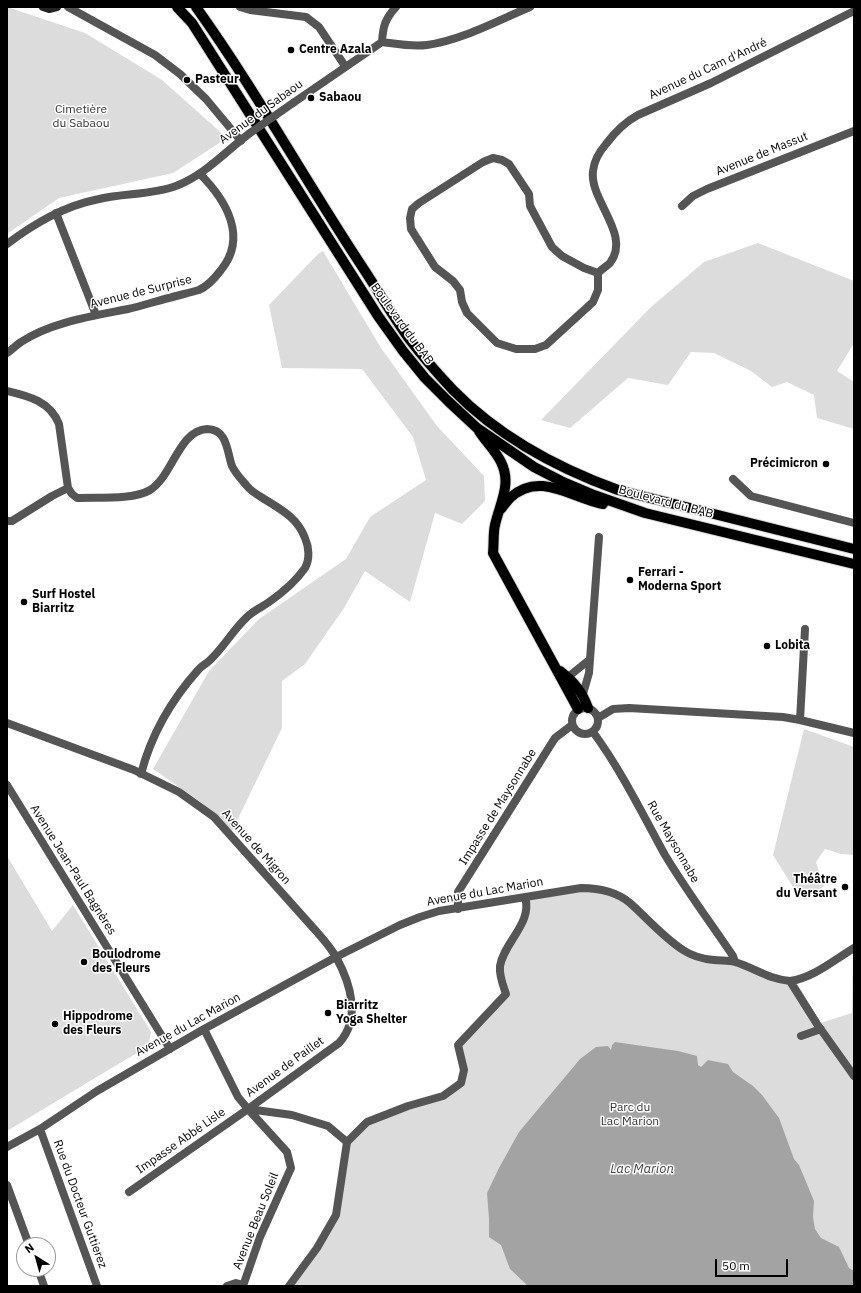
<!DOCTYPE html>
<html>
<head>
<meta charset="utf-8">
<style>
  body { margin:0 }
  #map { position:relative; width:861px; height:1293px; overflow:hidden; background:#fff; font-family:"IBM Plex Sans",sans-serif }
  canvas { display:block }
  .frame { position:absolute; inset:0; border:8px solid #000; pointer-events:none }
  .north { position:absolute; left:16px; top:1237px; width:40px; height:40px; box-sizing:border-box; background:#fff; border:1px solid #999; border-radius:50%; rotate:323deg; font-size:11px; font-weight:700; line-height:16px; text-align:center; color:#000 }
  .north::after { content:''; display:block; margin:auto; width:14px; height:18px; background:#000; clip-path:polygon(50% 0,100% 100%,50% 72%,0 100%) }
  .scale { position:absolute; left:715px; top:1259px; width:73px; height:18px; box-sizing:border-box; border:2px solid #000; border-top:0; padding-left:5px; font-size:12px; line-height:14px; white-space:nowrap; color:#000; -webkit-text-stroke:3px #fff; paint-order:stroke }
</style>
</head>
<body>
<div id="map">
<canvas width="861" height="1293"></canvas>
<div class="frame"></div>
<div class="north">N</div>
<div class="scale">50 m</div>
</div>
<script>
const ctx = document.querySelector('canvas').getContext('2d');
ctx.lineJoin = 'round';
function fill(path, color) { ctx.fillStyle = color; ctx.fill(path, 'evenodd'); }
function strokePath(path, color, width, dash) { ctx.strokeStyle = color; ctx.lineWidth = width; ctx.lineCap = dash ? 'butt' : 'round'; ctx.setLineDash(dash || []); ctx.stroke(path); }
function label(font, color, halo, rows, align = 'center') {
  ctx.font = font + ' "IBM Plex Sans",sans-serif'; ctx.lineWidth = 3; ctx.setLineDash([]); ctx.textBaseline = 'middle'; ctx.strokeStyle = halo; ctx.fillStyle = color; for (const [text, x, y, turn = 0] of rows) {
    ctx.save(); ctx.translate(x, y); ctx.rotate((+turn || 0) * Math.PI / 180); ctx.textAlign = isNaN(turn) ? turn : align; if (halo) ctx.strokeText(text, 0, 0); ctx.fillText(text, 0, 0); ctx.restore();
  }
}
const green = new Path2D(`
  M 7,7 L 85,33 L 162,80 L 227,138 L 173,173 L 59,198 L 7,234 Z
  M 758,243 L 854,281 L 854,343 L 837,371 L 854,382 L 854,429 L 817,418 L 814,395 L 787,382 L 772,387 L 751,371 L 714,353 L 691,352 L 668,385 L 628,378 L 570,428 L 541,420 L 651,307 L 704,262 Z
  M 323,251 L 381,348 L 437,426 L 484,476 L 485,501 L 462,524 L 435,513 L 410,602 L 365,571 L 344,608 L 305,664 L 282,681 L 282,728 L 232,831 L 202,803 L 153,769 L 209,671 L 259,619 L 346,559 L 370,517 L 426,480 L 413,437 L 362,369 L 282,368 L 269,305 L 318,254 Z
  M 804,729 L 854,747 L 854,855 L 841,854 L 825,849 L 816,862 L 824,886 L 805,900 L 798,895 L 773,855 Z
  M 7,856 L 52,931 L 73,905 L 151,1032 L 148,1047 L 125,1060 L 7,1131 Z
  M 581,888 L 617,896 L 682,949 L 714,960 L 790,981 L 817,1024 L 852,1013 L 853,936 L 854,935 L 854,1286 L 289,1286 L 336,1215 L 347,1142 L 367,1122 L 443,1096 L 461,1083 L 458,1045 L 506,994 L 500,966 L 526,915 L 525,897 Z`);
const water = new Path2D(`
  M 615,1042 L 678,1051 L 697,1056 L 698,1065 L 701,1067 L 708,1060 L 728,1064 L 733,1072 L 753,1086 L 762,1095 L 779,1118 L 794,1159 L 799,1165 L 814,1201 L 813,1217 L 815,1229 L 821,1238 L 839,1247 L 849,1268 L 854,1271 L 854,1286 L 528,1286 L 510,1269 L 501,1245 L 489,1237 L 489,1219 L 487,1193 L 499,1168 L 519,1132 L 580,1059 L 596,1047 L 608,1046 L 611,1050 L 612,1045 Z`);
const minor = new Path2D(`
  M 68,7 L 155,55 L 180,74 L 206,99 L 241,141
  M 240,7 L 250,10 L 306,17 L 319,27 L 345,66
  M 382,42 C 383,26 385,19 396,7
  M 293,103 L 382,42 C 397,44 412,47 427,45 C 460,41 499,20 530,7
  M 682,206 L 693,196 L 707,189 L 854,131
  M 56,213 L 96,315
  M 7,244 C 35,223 64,206 99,199 C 124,193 152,195 176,186 C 205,175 226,151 250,133
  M 598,273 L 598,290 L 593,302 L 546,345 L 535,349 L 516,349 L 497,343 L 467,313 L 462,302 L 460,290 L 453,281 L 435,267 L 411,229 L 410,218 L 412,209 L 419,203 L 483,162 L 493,158 L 502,160 L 509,164 L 529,194 L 530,206 L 552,247 L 562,256 L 584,268 L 598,273 C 602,269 607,266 610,263 C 632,235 589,200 593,171 C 594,160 600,151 606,144 C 615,132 625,122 638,115 L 711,83 L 854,11
  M 7,353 C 12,350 16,345 21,342 C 51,322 93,316 128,309 C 142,306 156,301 169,298 C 179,295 189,293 199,290 C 208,286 215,278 221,270 C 248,237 226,200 200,174
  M 7,391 C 28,396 50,401 59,424 L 68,488 L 72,494 L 77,498 C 97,497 134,500 150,490 C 172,477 179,430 207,429 C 228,429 227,453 232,466 C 235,473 242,480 247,486 C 251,491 256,494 261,497 C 280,509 297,517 305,538 C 309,547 310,559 305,568 C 296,581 282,593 269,602 C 262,607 253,611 247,617 C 234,629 225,645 213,657 C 209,662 203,665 199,669 C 172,699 151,735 141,774
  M 733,479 L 751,496 L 854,523
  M 7,521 L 12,521 L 52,496 L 68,488
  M 567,683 L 568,677 L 589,660
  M 583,694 L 589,673 L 599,537
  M572 721a13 13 0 1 1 26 0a13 13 0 1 1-26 0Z
  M 598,718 L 613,709 L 629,708 L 783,717 L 800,720 L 854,733
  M 800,720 L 805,629
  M 7,723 L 134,770 L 179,792 L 214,817 L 316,931 C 323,939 331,948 336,957 C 351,984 361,1019 339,1043 L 248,1109 L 129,1192
  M 593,732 C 621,770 642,813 665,855 C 686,890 710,922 733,956 L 735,962
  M 7,785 L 170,1049
  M 458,909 L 458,892 L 555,738 L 572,725
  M 790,981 C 813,978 834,960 854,948
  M 204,1029 L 238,1097 L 248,1109 L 292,1115 L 328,1126 L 347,1142
  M 801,1036 L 821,1029
  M 40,1129 L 97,1286
  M 347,1142 L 367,1122 L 408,1106 L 443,1096 L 461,1083 L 464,1070 L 458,1045 L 506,994 C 503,985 499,976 500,966 C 504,942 533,923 525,897
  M 7,1147 L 40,1129 L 97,1091 L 204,1029 L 336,957 L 400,925 L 420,917 L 439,911 L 581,888 C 598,888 617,892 630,903 C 648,919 663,937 683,950 C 692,956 703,959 714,960 C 721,961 729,960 735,962 C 755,968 768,979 790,981 L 817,1024 L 854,1076
  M 7,1185 L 29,1245
  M 38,1269 L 44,1286
  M 227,1286 L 236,1283 L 243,1285
  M 243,1286 L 260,1237 L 291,1168 L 287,1152 L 248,1109
  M 289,1286 L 317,1248 L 336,1215 L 347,1142`);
const secondary = new Path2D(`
  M 43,7 L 49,9 L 57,7`);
const primary = new Path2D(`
  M 177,7 L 192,23 L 378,316 L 403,351 L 425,378 L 449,402 L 477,428 L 534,467 L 561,481 L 594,495 L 645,513 L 854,564
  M 196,7 C 257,92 307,184 365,271 C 380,294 394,318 410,340 C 423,357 438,374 453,390 C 499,437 557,468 618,490 L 854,549
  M 479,431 C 486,442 495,450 501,462 C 512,484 500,503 495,525 C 493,533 494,544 493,553 L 578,709
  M 501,509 C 504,505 507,501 511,497 C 540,471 572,498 603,504
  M 560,671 C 574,682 582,691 588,708`);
const minorBridge = new Path2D(`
  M 250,133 L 293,103`);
const markers = [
  [291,50,4,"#000"],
  [187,80,4,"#000"],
  [311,98,4,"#000"],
  [826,464,4,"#000"],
  [630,580,4,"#000"],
  [24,602,4,"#000"],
  [767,646,4,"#000"],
  [845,887,4,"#000"],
  [84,962,4,"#000"],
  [328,1013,4,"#000"],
  [55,1024,4,"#000"]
];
const poiNames = [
  ["Centre Azala",299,50],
  ["Pasteur",195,80],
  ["Sabaou",319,98],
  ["Précimicron",818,464,"right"],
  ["Ferrari -",638,573],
  ["Moderna Sport",638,587],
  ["Surf Hostel",32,595],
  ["Biarritz",32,609],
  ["Lobita",775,646],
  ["Théâtre",837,880,"right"],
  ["du Versant",837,894,"right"],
  ["Boulodrome",92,955],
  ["des Fleurs",92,969],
  ["Biarritz",336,1006],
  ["Yoga Shelter",336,1020],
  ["Hippodrome",63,1017],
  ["des Fleurs",63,1031]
];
const streetNames = [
  ["Avenue du Cam d'André",708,69,-25],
  ["Avenue du Sabaou",261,112,-36],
  ["Avenue de Massut",762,154,-22],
  ["Avenue de Surprise",141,292,-14],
  ["Boulevard du BAB",402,324,54],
  ["Boulevard du BAB",666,502,15],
  ["Impasse de Maysonnabe",498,807,-58],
  ["Rue Maysonnabe",673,842,60],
  ["Avenue de Migron",256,847,48],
  ["Avenue Jean-Paul Bagnères",73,870,58],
  ["Avenue du Lac Marion",485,892,-10],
  ["Avenue du Lac Marion",188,1025,-29],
  ["Avenue de Paillet",285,1067,-36],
  ["Impasse Abbé Lisle",181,1141,-35],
  ["Rue du Docteur Guttierez",80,1204,70],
  ["Avenue Beau Soleil",256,1221,-68]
];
const parkNames = [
  ["Cimetière",81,110],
  ["du Sabaou",81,124],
  ["Parc du",630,1108],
  ["Lac Marion",630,1122]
];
const waterNames = [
  ["Lac Marion",642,1169]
];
fill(green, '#dcdcdc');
fill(water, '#a3a3a3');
strokePath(primary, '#dbdbdb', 12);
strokePath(minor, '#555', 8);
strokePath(secondary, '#222', 8);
strokePath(primary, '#000', 10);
strokePath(minorBridge, '#555', 8);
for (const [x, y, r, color] of markers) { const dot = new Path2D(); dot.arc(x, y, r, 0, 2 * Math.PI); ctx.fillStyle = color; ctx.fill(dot); strokePath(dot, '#fff', 1.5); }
label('bold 12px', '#000', '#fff', poiNames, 'left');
label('12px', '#000', '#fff', streetNames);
label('12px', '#333', '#fff', parkNames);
label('italic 13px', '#444', '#fff', waterNames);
</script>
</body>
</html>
